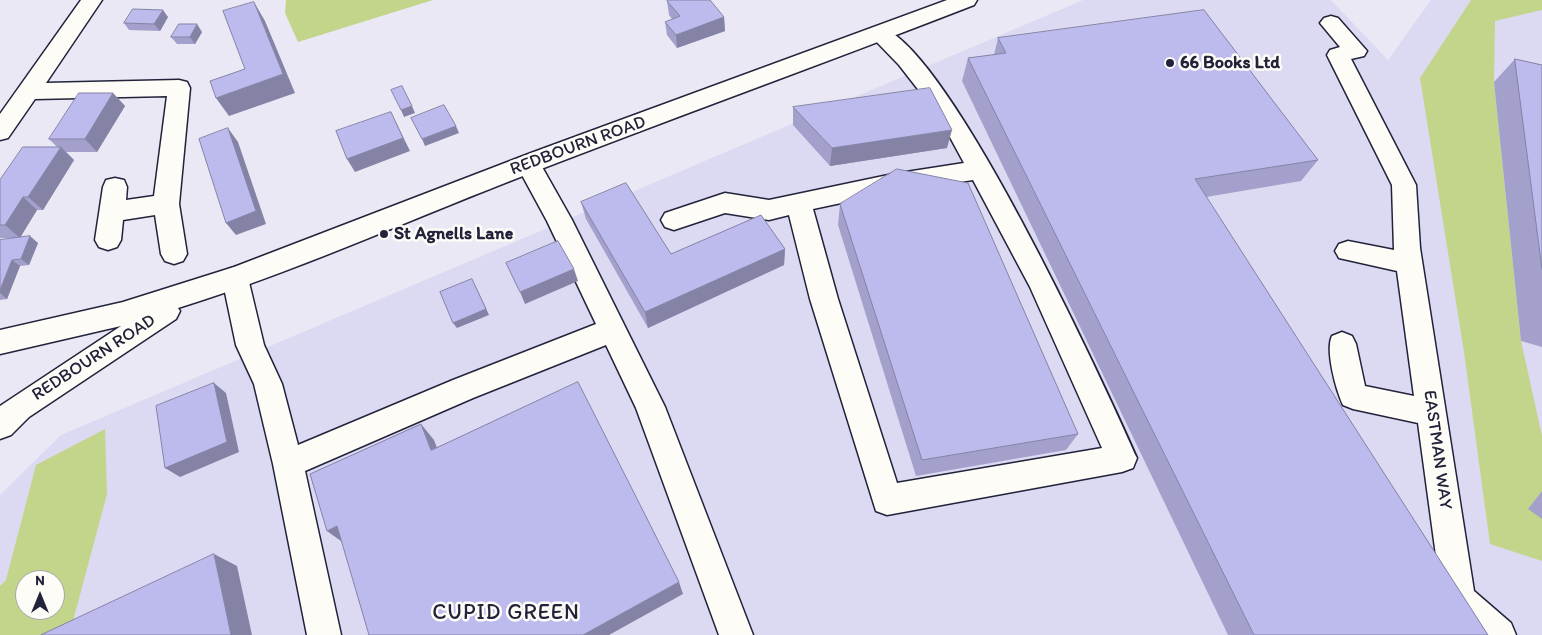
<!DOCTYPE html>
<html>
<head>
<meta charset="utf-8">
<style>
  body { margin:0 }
  #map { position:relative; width:1542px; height:635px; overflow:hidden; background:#eae8f4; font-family:Itim,sans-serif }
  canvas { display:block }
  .north { position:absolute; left:15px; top:570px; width:50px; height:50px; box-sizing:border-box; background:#fdfcf7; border:1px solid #a5a5ac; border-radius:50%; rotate:0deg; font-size:14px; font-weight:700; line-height:20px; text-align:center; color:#22223b }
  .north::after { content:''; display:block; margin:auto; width:18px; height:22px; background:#22223b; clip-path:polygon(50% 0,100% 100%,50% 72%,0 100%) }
</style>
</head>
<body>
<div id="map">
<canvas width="1542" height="635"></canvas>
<div class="north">N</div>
</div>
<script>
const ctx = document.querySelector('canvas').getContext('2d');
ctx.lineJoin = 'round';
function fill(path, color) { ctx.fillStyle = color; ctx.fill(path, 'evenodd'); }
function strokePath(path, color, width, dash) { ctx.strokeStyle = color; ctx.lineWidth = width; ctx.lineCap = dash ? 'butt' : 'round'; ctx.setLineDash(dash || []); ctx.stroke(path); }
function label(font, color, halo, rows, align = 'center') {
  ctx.font = font + ' Itim,sans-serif'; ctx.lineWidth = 5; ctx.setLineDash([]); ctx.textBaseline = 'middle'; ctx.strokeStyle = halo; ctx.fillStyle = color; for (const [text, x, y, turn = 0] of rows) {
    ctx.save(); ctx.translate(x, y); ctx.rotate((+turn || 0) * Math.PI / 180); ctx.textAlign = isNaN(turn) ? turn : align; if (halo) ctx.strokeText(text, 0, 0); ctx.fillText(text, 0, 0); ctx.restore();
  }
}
const built = new Path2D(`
  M 1083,0 L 1331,0 L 1388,60 L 1431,0 L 1542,0 L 1542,635 L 0,635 L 0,495 L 61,435 ZM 25,580 L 55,580 L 55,610 L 25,610 Z`);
const green = new Path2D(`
  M 286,0 L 433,0 L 298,42 L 285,13 Z
  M 1471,0 L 1542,0 L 1542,10 L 1495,21 L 1494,82 L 1521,341 L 1542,436 L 1542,561 L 1490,544 L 1464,352 L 1420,78 Z
  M 105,429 L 107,494 L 73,621 L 54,635 L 0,635 L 0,586 L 6,580 L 36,465 ZM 25,580 L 55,580 L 55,610 L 25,610 Z`);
const minor = new Path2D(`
  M 81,0 L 102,0 L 46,83 L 179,80 L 187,82 L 190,88 L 179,204 L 187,254 L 183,261 L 174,264 L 165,261 L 161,254 L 155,215 L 123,220 L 121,240 L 117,247 L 108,250 L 99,247 L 95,240 L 103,187 L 106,180 L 115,178 L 124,180 L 127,187 L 126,200 L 154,196 L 167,96 L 35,99 L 8,138 L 0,140 L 0,114 Z
  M 1331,16 L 1338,18 L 1367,51 L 1364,56 L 1351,59 L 1416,185 L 1420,248 L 1474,591 L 1511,623 L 1516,635 L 1473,635 L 1447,612 L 1442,600 L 1418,423 L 1353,409 L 1343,405 C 1336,390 1325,350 1332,336 L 1342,332 L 1352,336 L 1356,344 L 1365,386 L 1414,396 L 1397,271 L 1339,258 L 1335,251 L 1339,244 L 1348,241 L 1394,250 L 1392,185 L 1327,55 L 1330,50 L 1340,47 L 1320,23 L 1324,18 Z
  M 880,27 C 948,45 1104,383 1137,458 L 1133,468 L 1122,472 L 887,515 L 876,511 L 810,299 L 789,215 L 769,220 L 725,213 L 674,230 L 665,227 L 661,220 L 665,213 L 725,193 L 769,200 L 893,174 L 964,163 L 938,115 L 899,65 L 869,34 L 872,29 ZM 973,180 L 1030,287 L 1102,448 L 897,483 L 838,299 L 813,209 L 893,192 Z
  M 528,155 L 537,158 L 572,220 L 665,407 L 753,635 L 719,635 L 636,408 L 606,345 L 473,398 L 305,471 L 341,635 L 307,635 L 273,464 L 254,384 L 236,345 L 222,278 L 226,270 L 235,267 L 244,270 L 248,278 L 264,345 L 282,384 L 298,445 L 453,380 L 596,324 L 547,221 L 516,164 L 519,158 Z`);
const major = new Path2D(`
  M 947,0 L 977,0 L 974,5 C 820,65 664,121 510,181 C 400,224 291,273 178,308 L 180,311 L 176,319 L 29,417 L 11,435 L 0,439 L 0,406 L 121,326 L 0,354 L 0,330 L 123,302 L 234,267 L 531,153 Z`);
const wall = new Path2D(`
  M 667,1 L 724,17 L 725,31 L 677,48 L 667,35 L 665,22 L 672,19 L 669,15 Z
  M 168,17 L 160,31 L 129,30 L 124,23 Z
  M 202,32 L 195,44 L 177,44 L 171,37 Z
  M 998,38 L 1318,160 L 1301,181 L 1206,197 L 1488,635 L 1228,635 L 962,81 L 968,58 L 994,55 Z
  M 1515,59 L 1542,65 L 1542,347 L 1521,341 L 1494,82 Z
  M 113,93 L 125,106 L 97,152 L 66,152 L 74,160 L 43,210 L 37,210 L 20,237 L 38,243 L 29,265 L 20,266 L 7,299 L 0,300 L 0,240 L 19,238 L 0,238 L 0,180 L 57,147 L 49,139 Z
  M 793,107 L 947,148 L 830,166 L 793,125 Z
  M 581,202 L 671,254 L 785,249 L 784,265 L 648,328 L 586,219 Z
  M 840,204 L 1078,434 L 1066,450 L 916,476 L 838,225 Z
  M 1542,491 L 1542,519 L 1528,509 Z`);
const shadedWall = new Path2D(`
  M 254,2 L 265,21 L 295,93 L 229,116 L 216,98 L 283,74 Z
  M 163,10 L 168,17 L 160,31 L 154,24 Z
  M 724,17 L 725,31 L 677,48 L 676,35 Z
  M 197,24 L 202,32 L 195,44 L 190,37 Z
  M 113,93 L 125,106 L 97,152 L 85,139 Z
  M 412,106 L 415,113 L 404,117 L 401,110 Z
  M 391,112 L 410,151 L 355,172 L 347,159 Z
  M 456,126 L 459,133 L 425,146 L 422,139 Z
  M 228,128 L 238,142 L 266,224 L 236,235 L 226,223 Z
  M 952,130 L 947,148 L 830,166 L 832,148 Z
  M 61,147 L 74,160 L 43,210 L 28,197 Z
  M 23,197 L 37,210 L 20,238 L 5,225 Z
  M 30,236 L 38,243 L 29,265 L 21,259 Z
  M 785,249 L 784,265 L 648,328 L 645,312 Z
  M 12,260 L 20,266 L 7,299 L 0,293 L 0,290 Z
  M 574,269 L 578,281 L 525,304 L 520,292 Z
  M 475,285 L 489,315 L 457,328 L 453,323 Z
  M 214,383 L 226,393 L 239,452 L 180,477 L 165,468 Z
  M 421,424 L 434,440 L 444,466 L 431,450 Z
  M 337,526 L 345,544 L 327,531 Z
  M 214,554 L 237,566 L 252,635 L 231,635 Z
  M 679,582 L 683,594 L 609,635 L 583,635 Z`);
const building = new Path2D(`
  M 669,0 L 710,0 L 724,17 L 676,35 L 665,22 L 680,16 L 667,1 Z
  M 254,2 L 283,74 L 216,98 L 210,81 L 245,69 L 223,11 Z
  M 133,9 L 163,10 L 154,24 L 124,23 Z
  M 1204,10 L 1318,160 L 1195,179 L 1488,635 L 1254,635 L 968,58 L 1006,53 L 998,38 Z
  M 179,24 L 197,24 L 190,37 L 171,37 Z
  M 1515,59 L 1542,65 L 1542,269 Z
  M 402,86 L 412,106 L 401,110 L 391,90 Z
  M 930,88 L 952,130 L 832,148 L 793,107 Z
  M 79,93 L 113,93 L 85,139 L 49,139 Z
  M 444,105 L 456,126 L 422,139 L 411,118 Z
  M 391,112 L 403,138 L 347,159 L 336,131 Z
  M 228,128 L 256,211 L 226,223 L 199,139 Z
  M 23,147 L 61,147 L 28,197 L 23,197 L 5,225 L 0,225 L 0,180 Z
  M 897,169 L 968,183 L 1078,434 L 922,460 L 840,204 Z
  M 626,183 L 671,254 L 761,215 L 785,249 L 645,312 L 581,202 Z
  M 30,236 L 21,259 L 12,260 L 0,290 L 0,240 Z
  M 558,241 L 574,269 L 520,292 L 506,263 Z
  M 472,279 L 486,309 L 453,323 L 440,292 Z
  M 578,382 L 679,582 L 583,635 L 369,635 L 337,526 L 327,531 L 310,474 L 421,424 L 431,450 Z
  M 214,383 L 227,442 L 165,468 L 156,406 Z
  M 214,554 L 231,635 L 41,635 Z`);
const markers = [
  [1170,63,5,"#22223b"],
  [384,234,5,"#22223b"]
];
const poiNames = [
  ["66 Books Ltd",1180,63],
  ["St Agnells Lane",394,234]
];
const streetNames = [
  ["REDBOURN ROAD",578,146,-20],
  ["REDBOURN ROAD",94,358,-33],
  ["EASTMAN WAY",1437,450,82]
];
const nearNeighbourhoodnames = [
  ["CUPID GREEN",506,613]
];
fill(built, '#dcdaf2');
fill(green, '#c2d58a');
strokePath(minor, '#22223b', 3);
strokePath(major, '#22223b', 3);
fill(minor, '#fdfcf7');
fill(major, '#fdfcf7');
fill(wall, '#a3a1cc');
fill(shadedWall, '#8483a6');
fill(building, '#bdbbed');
strokePath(building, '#8483a6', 1);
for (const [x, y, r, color] of markers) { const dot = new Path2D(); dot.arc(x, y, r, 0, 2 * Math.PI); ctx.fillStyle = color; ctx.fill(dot); strokePath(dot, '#fdfcf7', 2); }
label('bold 18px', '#22223b', '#fdfcf7', poiNames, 'left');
label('18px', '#22223b', '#fdfcf7', streetNames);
ctx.letterSpacing = '1px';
label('22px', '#22223b', '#fdfcf7', nearNeighbourhoodnames);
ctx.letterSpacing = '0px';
</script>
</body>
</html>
